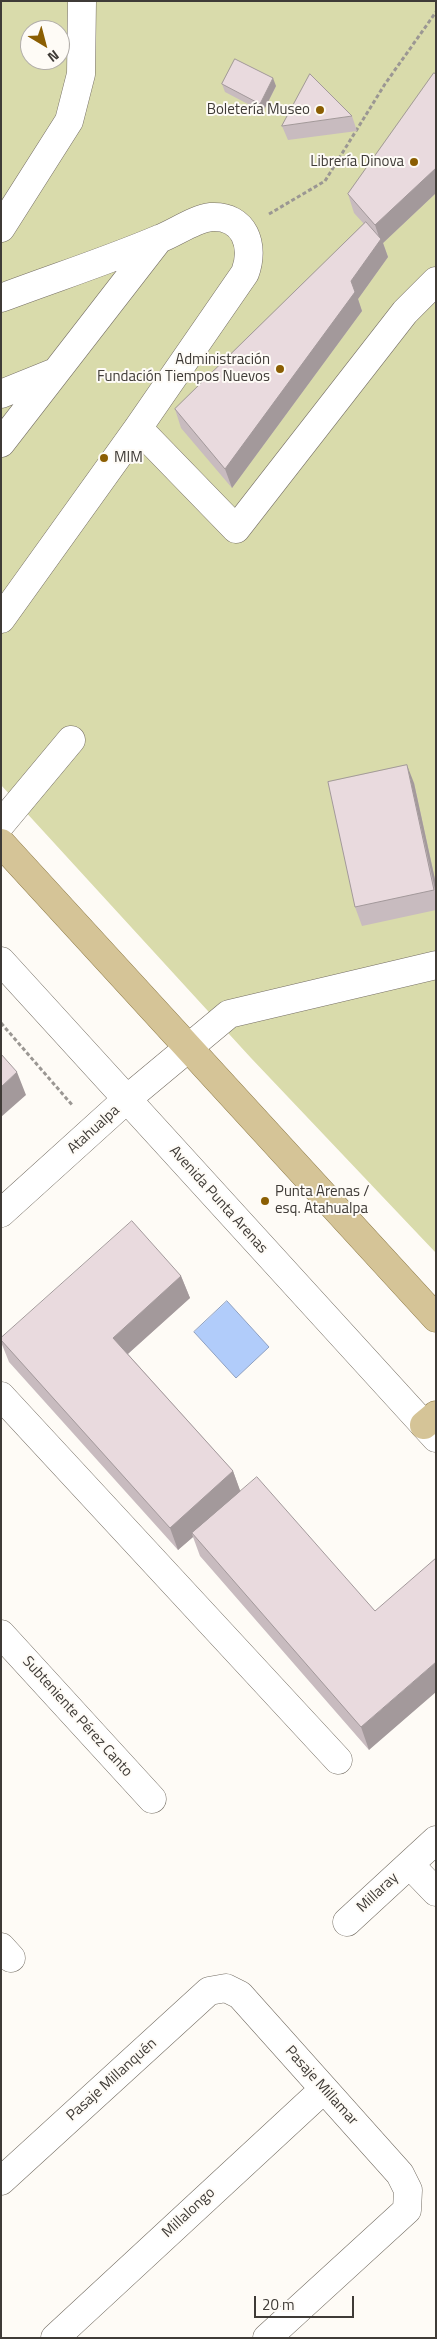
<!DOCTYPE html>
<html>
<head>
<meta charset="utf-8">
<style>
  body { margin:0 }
  #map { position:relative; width:437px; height:2339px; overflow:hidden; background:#fefbf6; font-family:"Titillium Web",sans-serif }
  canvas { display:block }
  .frame { position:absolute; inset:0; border:2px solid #3f3b37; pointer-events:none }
  .north { position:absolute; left:20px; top:20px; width:50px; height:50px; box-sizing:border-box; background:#fefbf6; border:1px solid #b2aeaa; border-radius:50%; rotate:143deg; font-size:14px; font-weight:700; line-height:20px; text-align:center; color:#3f3b37 }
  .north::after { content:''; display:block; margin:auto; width:18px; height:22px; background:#8b5e02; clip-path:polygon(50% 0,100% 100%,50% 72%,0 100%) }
  .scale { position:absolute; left:254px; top:2296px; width:100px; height:22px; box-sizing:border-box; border:2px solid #3f3b37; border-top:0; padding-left:6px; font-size:15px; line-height:18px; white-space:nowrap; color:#3f3b37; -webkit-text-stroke:4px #fefbf6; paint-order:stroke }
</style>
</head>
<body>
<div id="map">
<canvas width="437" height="2339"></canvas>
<div class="frame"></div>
<div class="north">N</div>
<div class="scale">20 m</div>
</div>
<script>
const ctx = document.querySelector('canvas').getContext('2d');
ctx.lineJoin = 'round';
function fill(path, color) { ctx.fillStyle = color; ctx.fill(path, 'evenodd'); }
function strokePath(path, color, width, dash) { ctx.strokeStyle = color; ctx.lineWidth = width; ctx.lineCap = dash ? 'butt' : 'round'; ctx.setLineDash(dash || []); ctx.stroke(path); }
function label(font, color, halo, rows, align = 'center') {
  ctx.font = font + ' "Titillium Web",sans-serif'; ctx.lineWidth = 4; ctx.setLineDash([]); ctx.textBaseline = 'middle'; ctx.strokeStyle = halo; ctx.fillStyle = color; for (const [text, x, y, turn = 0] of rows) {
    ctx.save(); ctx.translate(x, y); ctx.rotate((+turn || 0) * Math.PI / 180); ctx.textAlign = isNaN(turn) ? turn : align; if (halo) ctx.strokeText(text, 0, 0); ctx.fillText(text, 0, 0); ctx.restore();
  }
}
const green = new Path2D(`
  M 1,1 L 436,1 L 436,1253 L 251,1058 L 1,785 ZM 30,30 L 60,30 L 60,60 L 30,60 Z`);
const water = new Path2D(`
  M 227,1301 L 269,1347 L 236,1378 L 194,1332 Z`);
const path = new Path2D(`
  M 269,214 L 325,181 L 385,84 L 436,12
  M 1,1023 L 73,1106`);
const minor = new Path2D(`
  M 1,228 L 69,121 L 81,74 L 82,1
  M 1,298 C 54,278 107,261 159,239 C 175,233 194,219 211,217 C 245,215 255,246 245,273 L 138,428 L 1,619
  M 1,394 L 53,373
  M 138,428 L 236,529 L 405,312 L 436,281
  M 1,443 L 159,239
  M 1,824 L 71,740
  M 1,961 L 436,1438
  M 1,1213 L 127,1099 L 229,1014 L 436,965
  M 1,1396 L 338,1760
  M 1,1634 L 152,1799
  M 410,1865 L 436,1892
  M 347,1922 L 436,1840
  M 1,1947 L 11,1958
  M 1,2181 L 209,1991 L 226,1988 L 240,1995 L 400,2174 L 408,2190 L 407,2210 L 267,2338
  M 55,2338 L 324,2089`);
const major = new Path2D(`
  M 1,843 L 436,1318
  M 424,1425 L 436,1415`);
const wall = new Path2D(`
  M 436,74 L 436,193 L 383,243 L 388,257 L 358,299 L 362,311 L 232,488 L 181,428 L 175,409 L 364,224 L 354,213 L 348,194 Z
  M 222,84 L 276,86 L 263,112 L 225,92 Z
  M 352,116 L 357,131 L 288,140 L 282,126 Z
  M 414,783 L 436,884 L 436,910 L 362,926 L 355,907 Z
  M 181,1276 L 190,1298 L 128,1354 L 233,1471 L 240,1491 L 375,1611 L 369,1750 L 200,1556 L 193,1537 L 178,1550 L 9,1362 L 1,1342 L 1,1338 Z`);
const shadedWall = new Path2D(`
  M 273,78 L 276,86 L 263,112 L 260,104 Z
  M 436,168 L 436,193 L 383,243 L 388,257 L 358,299 L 362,311 L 232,488 L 225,469 L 351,281 L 380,240 L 375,225 Z
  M 407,765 L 414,783 L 436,884 L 436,894 Z
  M 17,1072 L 26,1095 L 1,1117 L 1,1087 Z
  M 181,1276 L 190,1298 L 121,1360 L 113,1338 Z
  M 233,1471 L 241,1493 L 192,1533 L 193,1537 L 178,1550 L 170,1528 Z
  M 436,1662 L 436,1692 L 369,1750 L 361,1727 Z`);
const building = new Path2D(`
  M 235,59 L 273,78 L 260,104 L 222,84 Z
  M 434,73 L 436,74 L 436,168 L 375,225 L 348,194 Z
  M 310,74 L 352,116 L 282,126 Z
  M 366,222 L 381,239 L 351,281 L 355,292 L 225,469 L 175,409 Z
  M 407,765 L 434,890 L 355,907 L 328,782 Z
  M 1,1054 L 17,1072 L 1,1087 Z
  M 132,1221 L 181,1276 L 113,1338 L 233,1471 L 170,1528 L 1,1340 L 1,1338 Z
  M 257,1477 L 375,1611 L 436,1558 L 436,1662 L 361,1727 L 192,1533 Z`);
const markers = [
  [320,110,5,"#8b5e02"],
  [414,162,5,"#8b5e02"],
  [280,369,5,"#8b5e02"],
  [104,458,5,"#8b5e02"],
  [265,1201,5,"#8b5e02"]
];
const poiNames = [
  ["Boletería Museo",310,110],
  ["Librería Dinova",404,162],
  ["Administración",270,360],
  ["Fundación Tiempos Nuevos",270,377],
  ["MIM",114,458,"left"],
  ["Punta Arenas /",275,1192,"left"],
  ["esq. Atahualpa",275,1209,"left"]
];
const streetNames = [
  ["Atahualpa",94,1130,-42],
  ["Avenida Punta Arenas",218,1200,48],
  ["Subteniente Pérez Canto",77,1717,48],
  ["Millaray",378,1893,-43],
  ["Pasaje Millanquén",112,2080,-42],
  ["Pasaje Millamar",321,2086,48],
  ["Millalongo",189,2213,-43]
];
fill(green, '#d9dbab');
fill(water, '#b1ccfa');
strokePath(water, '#8fa0c0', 1);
strokePath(minor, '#756e64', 29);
strokePath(major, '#8e7b49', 29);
strokePath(path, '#9b9793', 3, [4, 2.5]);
strokePath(minor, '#fff', 28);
strokePath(major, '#d5c497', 28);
fill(wall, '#c8bbbf');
fill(shadedWall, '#a3999b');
fill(building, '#e9dade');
strokePath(building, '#a3999b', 1);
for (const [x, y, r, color] of markers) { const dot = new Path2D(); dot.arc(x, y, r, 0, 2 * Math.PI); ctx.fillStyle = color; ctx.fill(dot); strokePath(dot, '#fefbf6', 2); }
label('15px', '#3f3b37', '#fefbf6', poiNames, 'right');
label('15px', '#3f3b37', '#fefbf6', streetNames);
</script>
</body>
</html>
